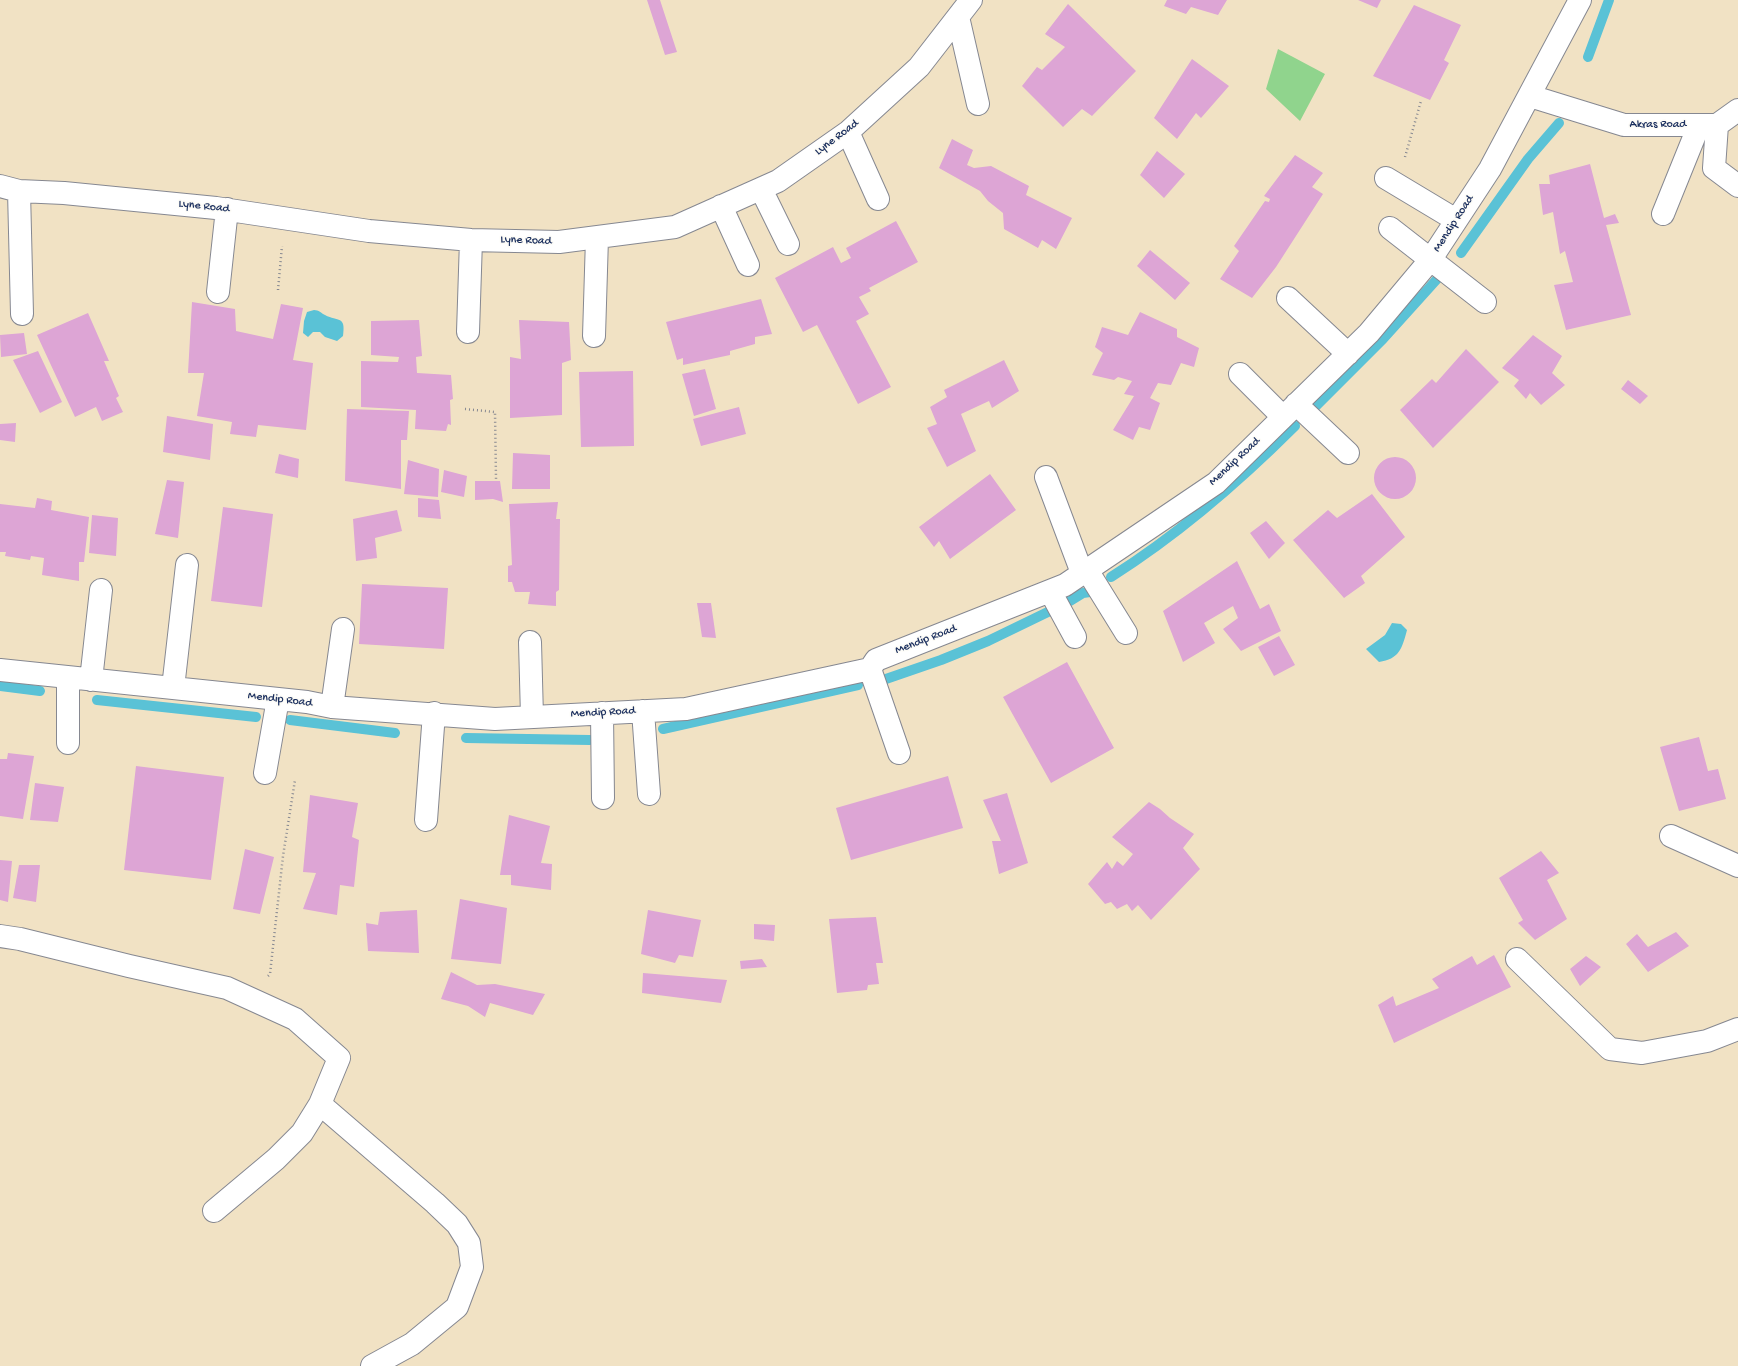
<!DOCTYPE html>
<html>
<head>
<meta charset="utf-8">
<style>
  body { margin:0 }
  canvas { display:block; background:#f1e2c4 }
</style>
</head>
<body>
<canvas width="1738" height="1366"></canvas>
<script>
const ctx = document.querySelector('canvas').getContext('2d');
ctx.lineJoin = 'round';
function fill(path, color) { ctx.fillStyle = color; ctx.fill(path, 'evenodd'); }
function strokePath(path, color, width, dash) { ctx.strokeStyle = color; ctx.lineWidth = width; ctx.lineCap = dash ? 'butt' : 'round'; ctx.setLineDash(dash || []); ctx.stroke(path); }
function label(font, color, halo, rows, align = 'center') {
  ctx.font = font + ' "Gochi Hand",sans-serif'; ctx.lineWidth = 3; ctx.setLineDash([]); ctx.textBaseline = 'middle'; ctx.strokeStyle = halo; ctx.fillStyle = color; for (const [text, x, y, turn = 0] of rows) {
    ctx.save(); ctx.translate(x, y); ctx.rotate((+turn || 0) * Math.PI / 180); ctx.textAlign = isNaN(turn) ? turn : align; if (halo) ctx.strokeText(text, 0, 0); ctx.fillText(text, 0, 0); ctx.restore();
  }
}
const green = new Path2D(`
  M 1278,49 L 1325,74 L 1300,121 L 1266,89 Z`);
const water = new Path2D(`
  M 314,310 C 319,310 321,313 325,315 C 338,322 346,315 343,336 L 337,341 L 325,337 L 320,332 L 313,332 L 308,337 L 303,333 L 304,321 L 307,312 Z
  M 1392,623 L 1401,624 L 1407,630 C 1402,649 1399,659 1379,662 L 1366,649 L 1385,635 Z`);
const stream = new Path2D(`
  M 1588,57 L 1609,0
  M 1461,253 L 1528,159 L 1559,123
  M 1316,406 L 1383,339 L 1438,278
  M 1111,577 C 1179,534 1239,482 1295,426
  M 1070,601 L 1083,593 L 1090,592
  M 883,680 L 941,660 L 988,641 L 1052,610
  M 0,686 L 40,691
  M 97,700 L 256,717
  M 290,720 L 395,733
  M 663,729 L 858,685
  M 466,738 L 590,740`);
const building = new Path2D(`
  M 647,0 L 660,0 L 677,52 L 665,55 Z
  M 1167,0 L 1227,0 L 1218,15 L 1191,7 L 1186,14 L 1164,6 Z
  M 1358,0 L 1381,0 L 1377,8 Z
  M 1068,4 L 1136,71 L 1092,116 L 1082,109 L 1063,127 L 1022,86 L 1037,67 L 1042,70 L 1065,47 L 1045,34 Z
  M 1414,5 L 1461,25 L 1444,60 L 1449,63 L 1430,100 L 1373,76 Z
  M 1192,59 L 1229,86 L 1201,118 L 1196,113 L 1177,139 L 1154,118 Z
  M 952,139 L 973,150 L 967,165 L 974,168 L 991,166 L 1029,186 L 1026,195 L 1072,218 L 1056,249 L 1042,240 L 1038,248 L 1004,229 L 1003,213 L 988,201 L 980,191 L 939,168 Z
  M 1157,151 L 1185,174 L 1164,198 L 1140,175 Z
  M 1295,155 L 1323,173 L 1312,187 L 1323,194 L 1276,267 L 1252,298 L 1220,279 L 1239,251 L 1234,246 L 1265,201 L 1269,202 L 1270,199 L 1264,196 Z
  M 1590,164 L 1604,218 L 1615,214 L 1619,223 L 1606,225 L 1631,315 L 1566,330 L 1554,285 L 1573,282 L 1565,251 L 1560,254 L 1553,212 L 1543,215 L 1539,184 L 1550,184 L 1549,175 Z
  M 896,221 L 918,262 L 869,288 L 871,291 L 859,297 L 869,314 L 856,321 L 891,387 L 858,404 L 817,325 L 803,332 L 775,278 L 833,247 L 841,263 L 851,258 L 846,248 Z
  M 1150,250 L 1190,283 L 1175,300 L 1137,266 Z
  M 761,299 L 772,334 L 755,337 L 755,344 L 730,351 L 730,355 L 683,365 L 683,358 L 677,360 L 666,322 Z
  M 192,302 L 235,309 L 236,331 L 273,339 L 281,304 L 303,308 L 293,360 L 313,363 L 306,430 L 258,425 L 256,437 L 230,434 L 232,422 L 197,416 L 204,373 L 188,373 Z
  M 1140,312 L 1177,329 L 1177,337 L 1199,348 L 1194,367 L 1181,363 L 1171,385 L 1158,383 L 1150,398 L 1160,403 L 1150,430 L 1139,427 L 1133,440 L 1113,430 L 1134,396 L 1124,394 L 1132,381 L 1118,377 L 1114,380 L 1092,375 L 1103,353 L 1095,347 L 1102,327 L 1128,335 Z
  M 88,313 L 109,361 L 104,361 L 119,396 L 116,398 L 123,412 L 102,421 L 96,407 L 75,417 L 37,335 Z
  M 419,320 L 422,356 L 416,357 L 417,373 L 451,375 L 453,399 L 450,400 L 451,425 L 448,424 L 446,431 L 415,429 L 416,410 L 361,407 L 361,361 L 398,362 L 399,357 L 371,355 L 371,321 Z
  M 519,320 L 569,322 L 571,360 L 562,363 L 562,415 L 510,418 L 510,357 L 521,359 Z
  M 24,333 L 27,354 L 1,357 L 0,335 Z
  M 1533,335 L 1562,356 L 1552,373 L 1565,385 L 1541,405 L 1530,393 L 1526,399 L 1514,386 L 1519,380 L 1502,368 Z
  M 1466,349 L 1499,382 L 1433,448 L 1400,410 L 1432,379 L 1436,383 Z
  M 38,351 L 62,402 L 40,413 L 13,360 Z
  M 1004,360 L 1019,391 L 992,408 L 989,401 L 961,414 L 976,451 L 947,467 L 927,428 L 937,424 L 930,407 L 947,397 L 944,390 Z
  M 705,369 L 716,409 L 694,416 L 682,374 Z
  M 633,371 L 634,446 L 581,447 L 579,372 Z
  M 1628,380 L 1648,396 L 1640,404 L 1621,389 Z
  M 739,407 L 746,434 L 701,446 L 693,419 Z
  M 347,409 L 409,411 L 407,440 L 401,440 L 401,489 L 345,481 Z
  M 167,416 L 213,424 L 210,460 L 163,452 Z
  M 16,423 L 15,442 L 0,440 L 0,424 Z
  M 513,453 L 550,455 L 550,489 L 512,489 Z
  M 279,454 L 299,459 L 298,478 L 275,473 Z
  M1374 478a21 21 0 1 1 42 0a21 21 0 1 1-42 0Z
  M 408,460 L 439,469 L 438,497 L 404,494 Z
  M 444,470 L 467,476 L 464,497 L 441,492 Z
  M 990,474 L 1016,510 L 950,559 L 939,541 L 934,547 L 919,527 Z
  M 167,480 L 184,482 L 178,538 L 155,534 Z
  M 475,481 L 500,481 L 503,502 L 493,499 L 475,500 Z
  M 1372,494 L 1405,537 L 1361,576 L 1365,583 L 1344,598 L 1293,540 L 1328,510 L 1337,518 Z
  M 37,498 L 52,501 L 51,510 L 89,517 L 84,562 L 79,562 L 79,581 L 42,575 L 44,558 L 31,556 L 30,560 L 5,556 L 6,552 L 0,552 L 0,504 L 35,508 Z
  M 418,498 L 439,500 L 441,519 L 418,517 Z
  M 558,502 L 556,519 L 560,519 L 559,590 L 556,592 L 556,606 L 528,604 L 530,592 L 515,592 L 512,582 L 508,582 L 508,566 L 512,565 L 509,504 Z
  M 223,507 L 273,514 L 262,607 L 211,601 Z
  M 397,510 L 402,531 L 375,538 L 377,558 L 356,561 L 353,519 Z
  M 92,515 L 118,518 L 116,556 L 89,553 Z
  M 1266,521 L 1285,543 L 1269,559 L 1250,533 Z
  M 1237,561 L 1260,609 L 1269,604 L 1281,631 L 1241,651 L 1223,629 L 1238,618 L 1233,606 L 1204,623 L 1215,643 L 1183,662 L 1163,611 Z
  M 362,584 L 448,588 L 444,649 L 359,644 Z
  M 697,603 L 711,603 L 716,638 L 702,637 Z
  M 1279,636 L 1295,665 L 1274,676 L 1258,647 Z
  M 1067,662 L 1114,748 L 1051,783 L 1003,697 Z
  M 1699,737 L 1708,771 L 1718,769 L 1726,799 L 1679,811 L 1660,747 Z
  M 8,753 L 34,756 L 23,819 L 0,816 L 0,759 L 7,759 Z
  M 136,766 L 224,777 L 211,880 L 124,870 Z
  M 948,776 L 963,828 L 851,860 L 836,808 Z
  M 35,783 L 64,787 L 58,822 L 30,820 Z
  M 1007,793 L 1028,863 L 999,874 L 992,841 L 1001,841 L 983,800 Z
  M 310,795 L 358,803 L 352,837 L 359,840 L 354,887 L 340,885 L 337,915 L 303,909 L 316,873 L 303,872 Z
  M 1149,802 L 1160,809 L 1170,818 L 1194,834 L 1183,848 L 1200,869 L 1151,920 L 1138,905 L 1132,911 L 1127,904 L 1117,909 L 1111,902 L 1105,904 L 1088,884 L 1107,862 L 1112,869 L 1117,861 L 1123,866 L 1133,854 L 1112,837 Z
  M 509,815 L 550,826 L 541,863 L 552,864 L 551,890 L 511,885 L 511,875 L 500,875 Z
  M 245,849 L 274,857 L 260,914 L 233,909 Z
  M 1541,851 L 1559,873 L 1547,880 L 1567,919 L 1535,940 L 1518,923 L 1523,920 L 1499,878 Z
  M 0,860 L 12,861 L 8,902 L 0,900 Z
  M 19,865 L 40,865 L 36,902 L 13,898 Z
  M 460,899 L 507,908 L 501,964 L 451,959 Z
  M 417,910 L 419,953 L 368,951 L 366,923 L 378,925 L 380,912 Z
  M 648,910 L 701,920 L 693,957 L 679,955 L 675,963 L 641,954 Z
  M 876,917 L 883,963 L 876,963 L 879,984 L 868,985 L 867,990 L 837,993 L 829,919 Z
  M 754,924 L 775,925 L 774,941 L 754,939 Z
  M 1676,932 L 1689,946 L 1648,972 L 1626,944 L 1637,934 L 1648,947 Z
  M 1494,955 L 1511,987 L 1394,1043 L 1378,1005 L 1393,996 L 1396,1006 L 1439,988 L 1432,979 L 1472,956 L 1477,965 Z
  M 1586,956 L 1601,967 L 1580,986 L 1570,969 Z
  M 762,959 L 767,967 L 741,969 L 740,961 Z
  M 451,972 L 477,985 L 495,984 L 545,994 L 533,1015 L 490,1003 L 485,1017 L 468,1006 L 441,999 Z
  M 643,973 L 727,980 L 721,1003 L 642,993 Z`);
const path = new Path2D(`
  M 1405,157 L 1421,101
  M 278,290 L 282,246
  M 465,409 L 495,412 L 496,479
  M 268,976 L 270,974 L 283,856 L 295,780`);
const street = new Path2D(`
  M 958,17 L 978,104
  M 1530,96 L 1624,125 L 1717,125 L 1738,110
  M 1717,125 L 1714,168 L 1738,186
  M 848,132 L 878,199
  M 1386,178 L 1456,220
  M 0,186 L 19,191 L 64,193 L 216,208 L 369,231 L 471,240 L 559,242 L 675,227 L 778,181 L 848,132 L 919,67 L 971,0
  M 761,189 L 788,244
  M 19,191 L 22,314
  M 721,206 L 748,265
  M 1663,214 L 1699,125
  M 1390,228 L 1485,302
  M 218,292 L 227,209
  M 1288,298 L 1348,354
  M 468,332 L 471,240
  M 594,336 L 597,238
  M 1240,374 L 1283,417
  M 1296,404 L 1348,453
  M 1046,477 L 1082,573
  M 1087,570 L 1126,633
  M 1050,591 L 1075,637
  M 530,642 L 532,717
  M 870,669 L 899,753
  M 0,670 L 307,702 L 332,707 L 495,719 L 686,709 L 870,669 L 876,660 L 1065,585 L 1216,483 L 1369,333 L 1431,259 L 1490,169 L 1580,0
  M 68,677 L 68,743
  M 91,680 L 101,590
  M 173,688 L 187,565
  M 332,707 L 343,629
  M 643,711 L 649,794
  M 602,713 L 603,798
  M 265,773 L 278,699
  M 426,820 L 434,713
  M 1671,836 L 1738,866
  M 0,936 L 20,939 L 129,966 L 227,988 L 295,1019 L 339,1058 L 320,1104 L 302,1133 L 276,1159 L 214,1211
  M 1517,959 L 1610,1049 L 1642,1053 L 1707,1041 L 1738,1029
  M 320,1104 L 435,1203 L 457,1224 L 469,1243 L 472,1267 L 457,1307 L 412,1344 L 372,1366`);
const streetNames = [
  ["Akras Road",1658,125],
  ["Lyne Road",837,138,-37],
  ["Lyne Road",204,207,6],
  ["Mendip Road",1454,224,-57],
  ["Lyne Road",526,241,2],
  ["Mendip Road",1235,462,-43],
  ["Mendip Road",926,640,-21],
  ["Mendip Road",280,700,7],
  ["Mendip Road",603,713,-3]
];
fill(green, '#90d48d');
fill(water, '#5ac2d6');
strokePath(stream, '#5ac2d6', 10);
fill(building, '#dda5d5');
strokePath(street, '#868891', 24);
strokePath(path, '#868891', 2.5, [1, 3]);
strokePath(street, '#fff', 22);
label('12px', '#1b2f5e', '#fdfcf7', streetNames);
</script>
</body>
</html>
